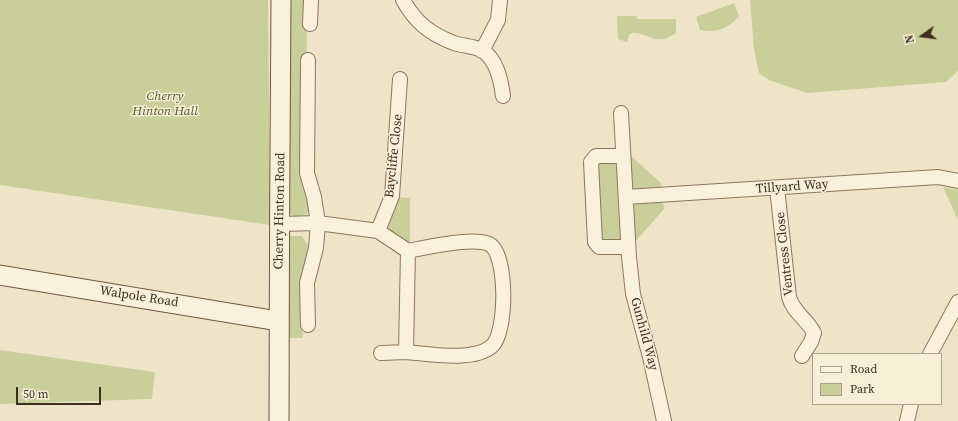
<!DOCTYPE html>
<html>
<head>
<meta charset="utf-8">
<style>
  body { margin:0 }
  #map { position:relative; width:958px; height:421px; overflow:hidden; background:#f0e4c8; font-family:"Source Serif 4",serif }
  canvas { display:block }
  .legend { position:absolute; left:812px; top:353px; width:130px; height:52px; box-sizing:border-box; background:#f7eed8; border:1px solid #ada18e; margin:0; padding:5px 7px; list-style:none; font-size:12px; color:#3d2e20 }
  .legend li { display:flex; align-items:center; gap:8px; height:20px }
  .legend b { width:20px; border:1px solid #ada18e }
  .north { position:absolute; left:902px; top:16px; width:40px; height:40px; -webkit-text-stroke:3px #f7eed8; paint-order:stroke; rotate:256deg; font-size:11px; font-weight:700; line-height:16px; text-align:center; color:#3d2e20 }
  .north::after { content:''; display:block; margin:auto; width:14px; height:18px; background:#3d2e20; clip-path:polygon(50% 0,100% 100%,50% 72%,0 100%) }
  .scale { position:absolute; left:16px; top:387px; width:85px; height:18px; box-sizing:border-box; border:2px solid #3d2e20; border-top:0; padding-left:5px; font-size:12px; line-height:14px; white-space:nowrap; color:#3d2e20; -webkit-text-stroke:3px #f7eed8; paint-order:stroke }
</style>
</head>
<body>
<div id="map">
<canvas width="958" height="421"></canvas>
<ul class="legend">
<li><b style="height:5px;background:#faf1dc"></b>Road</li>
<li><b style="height:11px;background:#c9cf9b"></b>Park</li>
</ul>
<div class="north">N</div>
<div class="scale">50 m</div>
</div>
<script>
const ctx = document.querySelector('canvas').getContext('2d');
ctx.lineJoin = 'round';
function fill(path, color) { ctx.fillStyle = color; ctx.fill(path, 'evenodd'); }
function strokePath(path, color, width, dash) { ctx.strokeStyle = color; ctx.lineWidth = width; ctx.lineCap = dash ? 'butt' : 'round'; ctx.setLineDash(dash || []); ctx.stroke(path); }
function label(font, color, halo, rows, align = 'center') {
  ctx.font = font + ' "Source Serif 4",serif'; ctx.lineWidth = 3; ctx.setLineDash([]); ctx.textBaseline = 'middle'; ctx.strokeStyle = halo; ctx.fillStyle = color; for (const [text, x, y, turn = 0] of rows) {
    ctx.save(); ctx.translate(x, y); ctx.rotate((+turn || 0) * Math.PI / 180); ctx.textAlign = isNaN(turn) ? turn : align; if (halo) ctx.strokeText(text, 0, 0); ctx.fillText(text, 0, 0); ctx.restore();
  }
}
const green = new Path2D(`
  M 0,0 L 268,0 L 270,225 L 0,185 Z
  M 285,0 L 307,0 L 306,187 L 312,203 L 307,214 L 297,218 L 287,212 Z
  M 750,0 L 958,0 L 958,71 L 946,82 L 807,93 L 769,80 L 759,73 L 754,50 Z
  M 734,3 L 739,16 C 728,29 716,33 700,30 L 696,17 Z
  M 617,16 L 637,16 L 637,19 L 676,19 L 676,33 C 654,48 650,32 632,33 L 629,35 L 627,42 L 618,39 Z
  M 596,156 L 631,156 L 661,183 L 664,209 L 633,244 L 600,248 Z
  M 943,187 L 958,190 L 958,220 Z
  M 397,197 L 410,198 L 410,242 C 402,242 392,235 388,228 Z
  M 285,236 L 302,236 L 310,248 L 301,276 L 303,338 L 284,338 Z
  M 0,350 L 155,372 L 152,399 L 0,404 Z`);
const street = new Path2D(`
  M 403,0 C 415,22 430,34 454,43 C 463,46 473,46 481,50 C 497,58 501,81 503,96
  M 310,24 L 311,0
  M 482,51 L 498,20 L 500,0
  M 621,113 L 629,257 L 633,294 L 650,357 L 664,421
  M 623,156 L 596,156 L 591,162 L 595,242 L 599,247 L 628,247
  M 777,188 L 789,297 C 793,312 807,319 814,333 L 811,342 L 802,356
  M 626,197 L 938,177 L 958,181
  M 281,224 L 318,223 L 378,231 L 408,251 C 427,247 472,237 489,244 C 508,253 507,333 492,346 C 474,362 429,354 406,352 L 408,251
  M 378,231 L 392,196 L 400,79
  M 308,325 L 307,283 L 316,248 L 318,223 L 314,197 L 307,173 L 308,60
  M 381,353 L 406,352
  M 930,354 L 958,302
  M 907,421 L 911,404`);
const secondary = new Path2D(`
  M 0,275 L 278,321
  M 279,421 C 279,281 280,140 281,0`);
const parkNames = [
  ["Cherry",165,97],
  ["Hinton Hall",165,112]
];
const streetNames = [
  ["Baycliffe Close",394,156,-84],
  ["Tillyard Way",792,187,-4],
  ["Cherry Hinton Road",280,211,-89],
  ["Ventress Close",785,254,-96],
  ["Walpole Road",139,297,9],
  ["Gunhild Way",644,334,75]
];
fill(green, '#c9cf9b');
strokePath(street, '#8d765c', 16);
strokePath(secondary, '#6f573f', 21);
strokePath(street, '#faf1dc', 14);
strokePath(secondary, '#faf1dc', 19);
label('italic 13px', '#4d5a26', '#f7eed8', parkNames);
label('13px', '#3d2e20', '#f7eed8', streetNames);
</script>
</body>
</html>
